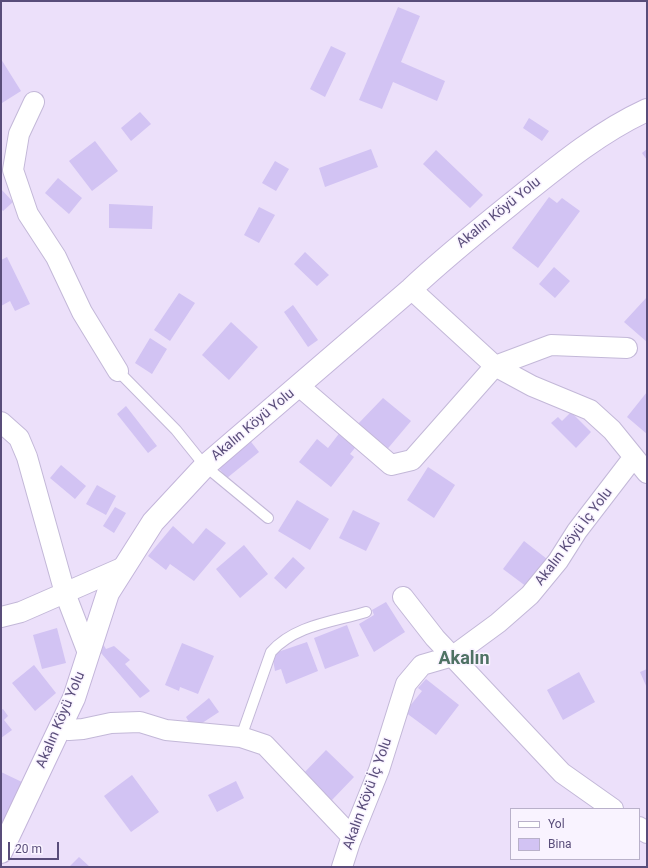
<!DOCTYPE html>
<html>
<head>
<meta charset="utf-8">
<style>
  body { margin:0 }
  #map { position:relative; width:648px; height:868px; overflow:hidden; background:#f5ecfd; font-family:Roboto,sans-serif }
  canvas { display:block }
  .frame { position:absolute; inset:0; border:2px solid #594d7a; pointer-events:none }
  .legend { position:absolute; left:510px; top:808px; width:130px; height:52px; box-sizing:border-box; background:#f9f3ff; border:1px solid #b9b1ca; margin:0; padding:5px 7px; list-style:none; font-size:12px; color:#594d7a }
  .legend li { display:flex; align-items:center; gap:8px; height:20px }
  .legend b { width:20px; border:1px solid #b9b1ca }
  .scale { position:absolute; left:8px; top:842px; width:51px; height:18px; box-sizing:border-box; border:2px solid #594d7a; border-top:0; padding-left:5px; font-size:12px; line-height:14px; white-space:nowrap; color:#594d7a; -webkit-text-stroke:3px #f9f3ff; paint-order:stroke }
</style>
</head>
<body>
<div id="map">
<canvas width="648" height="868"></canvas>
<div class="frame"></div>
<ul class="legend">
<li><b style="height:5px;background:#fff"></b>Yol</li>
<li><b style="height:11px;background:#d2c3f3"></b>Bina</li>
</ul>
<div class="scale">20 m</div>
</div>
<script>
const ctx = document.querySelector('canvas').getContext('2d');
ctx.lineJoin = 'round';
function fill(path, color) { ctx.fillStyle = color; ctx.fill(path, 'evenodd'); }
function strokePath(path, color, width, dash) { ctx.strokeStyle = color; ctx.lineWidth = width; ctx.lineCap = dash ? 'butt' : 'round'; ctx.setLineDash(dash || []); ctx.stroke(path); }
function label(font, color, halo, rows, align = 'center') {
  ctx.font = font + ' Roboto,sans-serif'; ctx.lineWidth = 3; ctx.setLineDash([]); ctx.textBaseline = 'middle'; ctx.strokeStyle = halo; ctx.fillStyle = color; for (const [text, x, y, turn = 0] of rows) {
    ctx.save(); ctx.translate(x, y); ctx.rotate((+turn || 0) * Math.PI / 180); ctx.textAlign = isNaN(turn) ? turn : align; if (halo) ctx.strokeText(text, 0, 0); ctx.fillText(text, 0, 0); ctx.restore();
  }
}
const residential = new Path2D(`
  M 1,1 L 647,1 L 647,867 L 1,867 ZM 511,809 L 639,809 L 639,859 L 511,859 Z`);
const building = new Path2D(`
  M 398,7 L 420,16 L 401,62 L 445,81 L 437,101 L 393,82 L 382,109 L 359,100 Z
  M 331,46 L 346,53 L 325,97 L 310,89 Z
  M 1,59 L 21,91 L 2,103 L 1,102 Z
  M 140,112 L 151,124 L 131,141 L 121,128 Z
  M 529,118 L 549,131 L 542,141 L 523,128 Z
  M 95,141 L 118,171 L 92,191 L 69,161 Z
  M 371,149 L 378,167 L 325,187 L 319,168 Z
  M 647,149 L 647,160 L 642,153 Z
  M 436,150 L 483,195 L 470,208 L 423,164 Z
  M 275,161 L 289,169 L 276,191 L 262,183 Z
  M 58,178 L 82,198 L 69,214 L 45,193 Z
  M 1,189 L 13,202 L 3,211 L 1,209 Z
  M 549,197 L 557,203 L 562,198 L 580,211 L 538,268 L 512,248 Z
  M 109,204 L 153,206 L 152,229 L 109,228 Z
  M 259,207 L 275,215 L 259,243 L 244,235 Z
  M 305,252 L 329,275 L 317,286 L 294,264 Z
  M 7,257 L 30,304 L 15,311 L 10,301 L 1,306 L 1,260 Z
  M 554,267 L 570,281 L 555,298 L 539,284 Z
  M 179,293 L 195,303 L 170,341 L 154,330 Z
  M 647,297 L 647,342 L 624,322 Z
  M 293,305 L 318,340 L 308,347 L 284,312 Z
  M 231,322 L 258,347 L 229,380 L 202,355 Z
  M 150,338 L 167,349 L 152,374 L 135,363 Z
  M 647,392 L 647,434 L 627,417 Z
  M 383,398 L 411,421 L 384,453 L 356,426 Z
  M 126,406 L 157,446 L 148,453 L 117,414 Z
  M 571,412 L 591,432 L 576,448 L 551,423 L 558,417 L 562,421 Z
  M 341,431 L 358,444 L 350,454 L 354,457 L 331,487 L 299,462 L 317,439 L 328,448 Z
  M 248,438 L 259,452 L 227,478 L 215,464 Z
  M 61,465 L 86,486 L 75,499 L 50,478 Z
  M 428,467 L 455,485 L 434,518 L 407,500 Z
  M 97,485 L 116,496 L 106,515 L 86,504 Z
  M 297,500 L 329,519 L 310,550 L 278,531 Z
  M 115,507 L 126,513 L 114,533 L 103,526 Z
  M 353,510 L 380,523 L 366,551 L 339,538 Z
  M 173,526 L 193,544 L 206,528 L 226,543 L 194,581 L 170,564 L 166,570 L 148,556 Z
  M 524,541 L 547,559 L 527,587 L 503,569 Z
  M 244,545 L 268,574 L 240,598 L 216,569 Z
  M 293,557 L 305,568 L 286,589 L 274,578 Z
  M 386,602 L 405,632 L 374,652 L 359,624 L 374,615 L 372,610 Z
  M 347,625 L 359,656 L 325,669 L 314,638 Z
  M 57,628 L 66,663 L 42,669 L 33,635 Z
  M 98,636 L 106,649 L 114,646 L 130,660 L 125,664 L 150,691 L 140,698 L 95,646 Z
  M 307,642 L 318,671 L 286,684 L 281,669 L 275,671 L 272,654 Z
  M 182,643 L 214,656 L 198,694 L 180,687 L 179,691 L 165,685 Z
  M 34,665 L 56,693 L 35,711 L 12,683 Z
  M 647,669 L 647,688 L 640,672 Z
  M 579,672 L 595,702 L 563,720 L 547,690 Z
  M 426,679 L 459,705 L 436,735 L 405,712 L 422,691 L 418,688 Z
  M 209,698 L 219,712 L 193,729 L 186,717 Z
  M 3,709 L 8,716 L 4,720 L 12,730 L 1,738 L 1,710 Z
  M 326,750 L 354,777 L 331,801 L 303,774 Z
  M 1,772 L 24,783 L 5,823 L 1,821 Z
  M 132,775 L 159,812 L 131,832 L 104,796 Z
  M 236,781 L 244,798 L 217,812 L 208,795 Z
  M 79,857 L 90,867 L 69,867 Z`);
const lane = new Path2D(`
  M 118,371 L 176,430 L 205,466 L 268,518
  M 241,737 L 271,652 C 295,625 333,622 366,612`);
const street = new Path2D(`
  M 34,102 L 19,134 L 13,170 L 28,214 L 56,257 L 82,312 L 118,371
  M 411,289 L 495,366 L 532,386 L 590,410 L 612,430 L 647,473
  M 299,386 L 391,465 L 412,460 L 495,366 L 551,345 L 627,348
  M 1,422 L 19,438 L 27,457 L 65,593 L 88,653
  M 403,597 L 435,638 L 562,773 L 613,809
  M 1,617 L 21,612 L 124,567
  M 60,726 L 69,730 L 83,729 L 111,723 L 140,722 L 166,730 L 241,737 L 265,745 L 352,837
  M 639,827 L 647,833
  M 342,867 L 350,842 L 379,770 L 406,684 L 422,665 L 453,656 L 498,623 L 530,595 L 558,561 L 577,531 L 633,458`);
const secondary = new Path2D(`
  M 1,852 L 74,698 L 108,593 L 153,522 L 205,466 L 411,289 C 445,257 480,229 516,200 C 557,167 599,132 647,110`);
const streetNames = [
  ["Akalın Köyü Yolu",499,213,-39],
  ["Akalın Köyü Yolu",253,425,-40],
  ["Akalın Köyü İç Yolu",574,537,-53],
  ["Akalın Köyü Yolu",61,720,-67],
  ["Akalın Köyü İç Yolu",368,794,-70]
];
const districtNames = [
  ["Akalın",464,659]
];
fill(residential, '#ece0fa');
fill(building, '#d2c3f3');
strokePath(lane, '#c3b8d8', 12);
strokePath(street, '#c3b8d8', 22);
strokePath(secondary, '#c3b5da', 24);
strokePath(lane, '#fff', 10);
strokePath(street, '#fff', 20);
strokePath(secondary, '#fff', 22);
label('14px', '#594d7a', '#f9f3ff', streetNames);
label('bold 18px', '#4f7264', '#f9f3ff', districtNames);
</script>
</body>
</html>
